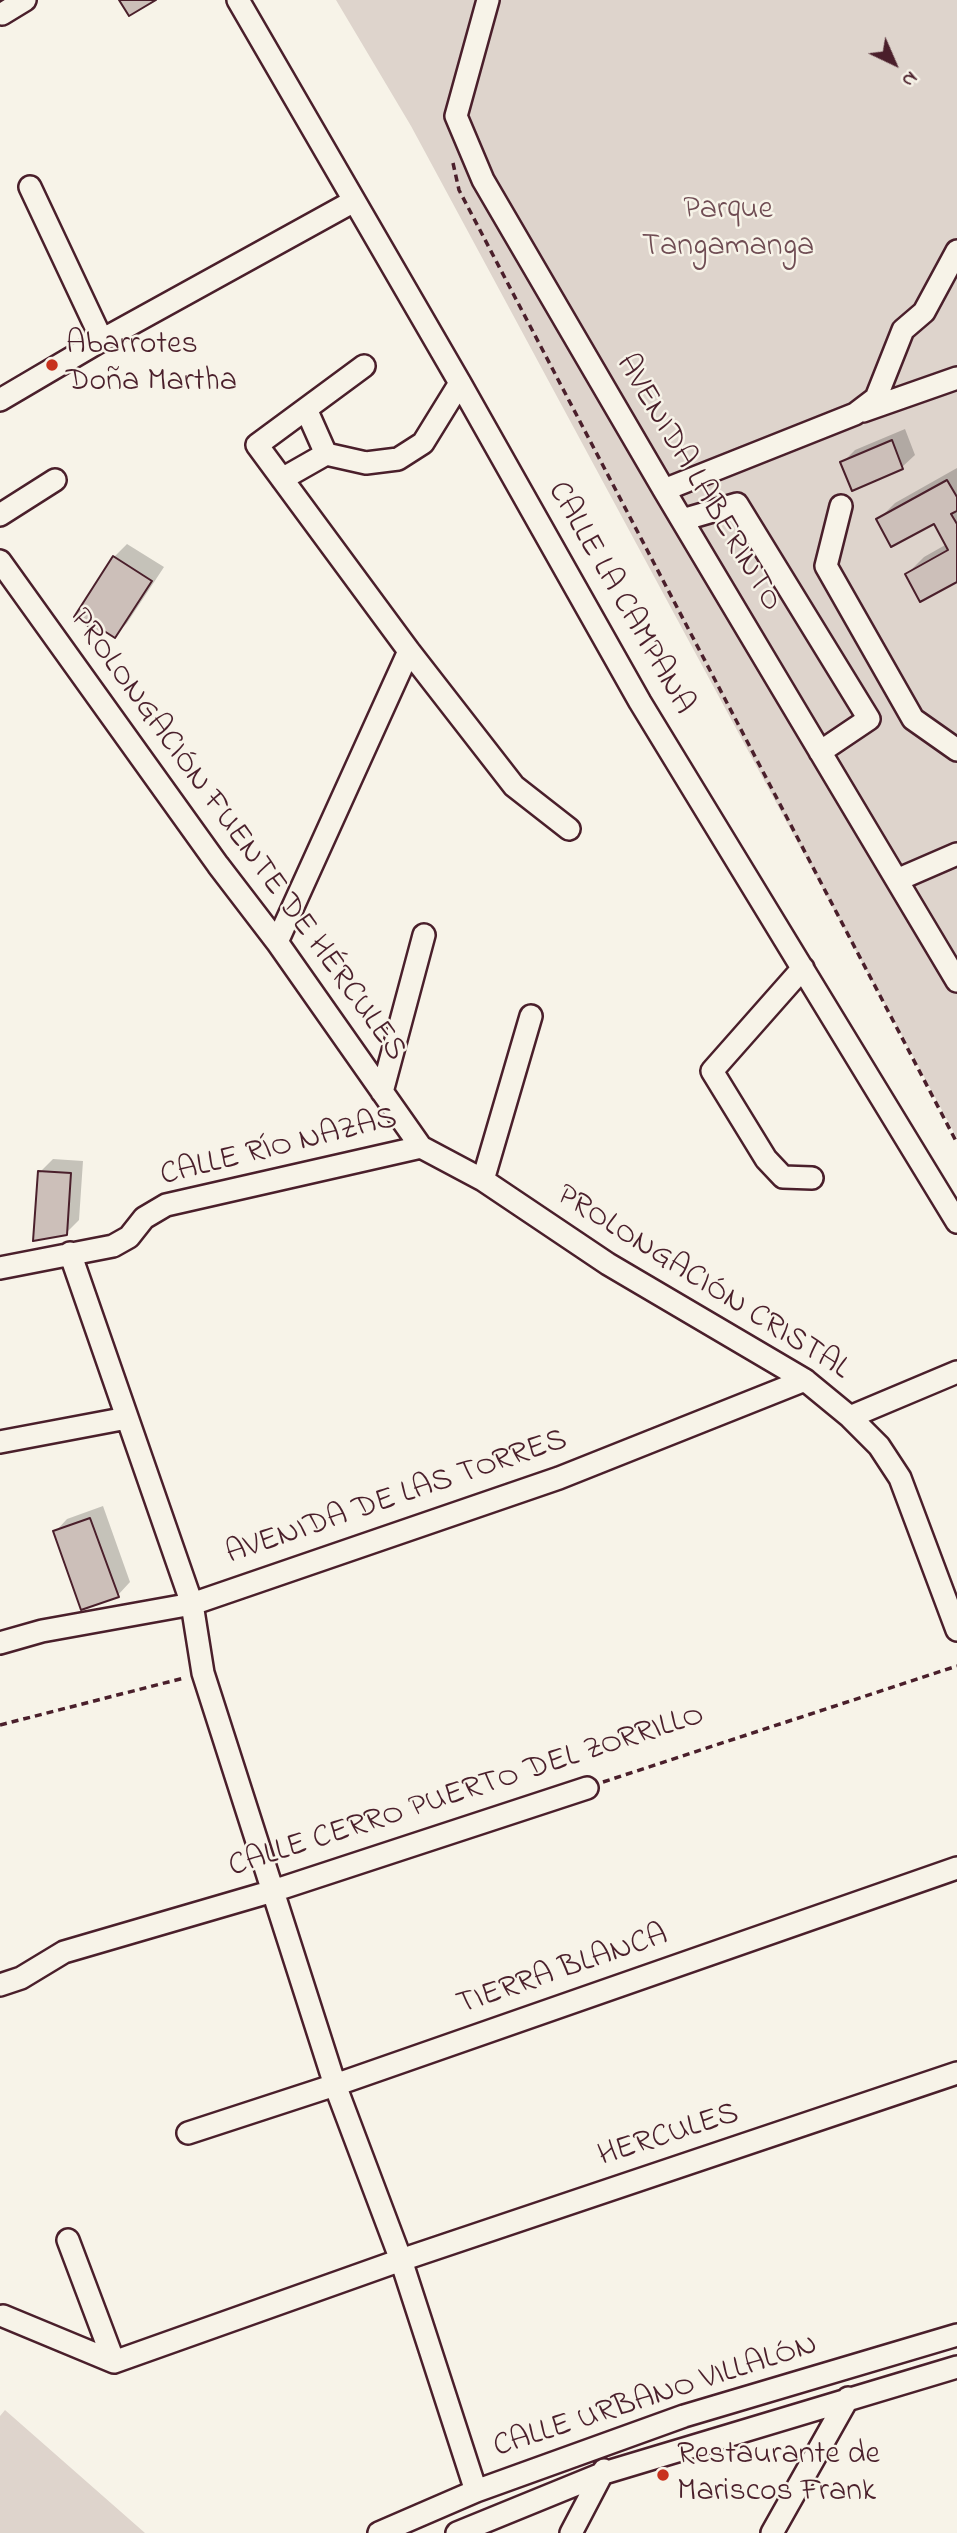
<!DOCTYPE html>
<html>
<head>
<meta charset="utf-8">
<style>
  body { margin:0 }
  #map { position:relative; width:957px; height:2533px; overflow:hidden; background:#f7f3e8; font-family:"Indie Flower",sans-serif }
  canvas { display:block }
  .north { position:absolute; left:859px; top:28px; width:70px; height:70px; -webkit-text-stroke:5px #f7f3e8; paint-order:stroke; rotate:136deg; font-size:19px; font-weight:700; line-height:28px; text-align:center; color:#4a1f2b }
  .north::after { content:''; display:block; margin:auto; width:24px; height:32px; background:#4a1f2b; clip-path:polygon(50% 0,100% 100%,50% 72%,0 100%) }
</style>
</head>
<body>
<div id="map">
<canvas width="957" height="2533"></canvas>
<div class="north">N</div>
</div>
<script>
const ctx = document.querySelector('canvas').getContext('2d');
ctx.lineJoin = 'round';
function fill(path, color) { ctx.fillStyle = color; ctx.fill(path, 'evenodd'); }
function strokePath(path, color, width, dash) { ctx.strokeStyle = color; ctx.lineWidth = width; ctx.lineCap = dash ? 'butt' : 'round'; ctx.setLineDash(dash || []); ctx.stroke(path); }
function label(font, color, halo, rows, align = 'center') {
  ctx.font = font + ' "Indie Flower",sans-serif'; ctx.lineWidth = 5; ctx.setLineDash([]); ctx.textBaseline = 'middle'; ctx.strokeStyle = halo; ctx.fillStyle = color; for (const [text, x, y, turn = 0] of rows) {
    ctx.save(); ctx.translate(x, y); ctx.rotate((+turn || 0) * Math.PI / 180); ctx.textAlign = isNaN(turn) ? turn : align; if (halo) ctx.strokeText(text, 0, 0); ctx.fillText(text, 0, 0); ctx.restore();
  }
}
const green = new Path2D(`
  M 336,0 L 957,0 L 957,1138 L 411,126 Z
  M 5,2410 L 145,2533 L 0,2533 L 0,2416 Z`);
const shadow = new Path2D(`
  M 905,429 L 915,455 L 902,467 L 853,488 L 842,463 L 855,450 Z
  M 957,468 L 957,580 L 907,574 L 924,557 L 947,544 L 935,521 L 878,520 L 895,503 Z
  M 127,544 L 164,567 L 127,623 L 115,636 L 76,616 L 114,557 Z
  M 53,1159 L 83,1161 L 79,1220 L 66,1233 L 40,1172 Z
  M 103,1506 L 130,1582 L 118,1595 L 55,1532 L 67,1519 Z`);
const building = new Path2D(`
  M 119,0 L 156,0 L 129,16 Z
  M 892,440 L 903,469 L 852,491 L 840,462 Z
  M 947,480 L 957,497 L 957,511 L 951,514 L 957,524 L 957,582 L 920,602 L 905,574 L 948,550 L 934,524 L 891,547 L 876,519 Z
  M 113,556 L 152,581 L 115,638 L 101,629 L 99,633 L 74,617 Z
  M 38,1171 L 71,1173 L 67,1235 L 33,1241 Z
  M 90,1518 L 119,1597 L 81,1610 L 53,1531 Z`);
const path = new Path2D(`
  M 453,163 L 459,190 L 957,1143
  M 0,1725 L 184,1678
  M 603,1782 L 957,1666`);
const minor = new Path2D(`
  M 238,0 L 460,383 L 640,702 L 957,1222
  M 488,0 L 456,116 L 483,180 L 664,490 L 957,981
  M 2,14 L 25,0
  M 30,187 L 102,340
  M 364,366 L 257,445 L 409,651 L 514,786 L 569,829
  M 0,400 L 102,340 L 354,201
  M 306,409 L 326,454
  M 863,411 L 957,378
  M 282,479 L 326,454 L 366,463 L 398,459 L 423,443 L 460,383
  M 664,490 L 855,414 L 876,398 L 903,330 L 924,312 L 957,251
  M 841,506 L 826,566 L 913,719 L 957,750
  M 0,515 L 55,480
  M 682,520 L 737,504 L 869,719 L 820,752
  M 0,561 L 218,865 L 277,942 L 421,1147 L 483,1180 L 608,1264 L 805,1380 L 850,1417 L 879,1446 L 900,1478 L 957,1630
  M 897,880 L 957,854
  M 277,942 L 409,651
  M 803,968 L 712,1071 L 766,1159 L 783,1177 L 812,1178
  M 382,1092 L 424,935
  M 483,1180 L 531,1016
  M 70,1253 L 192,1604 L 203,1673 L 335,2085 L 401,2260 L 476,2491
  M 0,1268 L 113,1246 L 129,1237 L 144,1218 L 166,1205 L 421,1147
  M 850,1417 L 957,1372
  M 0,1442 L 127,1418
  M 0,1643 L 42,1631 L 192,1604 L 559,1478 L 805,1380
  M 0,1985 L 21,1978 L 64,1952 L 273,1891 L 587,1788
  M 188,2133 L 335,2085 L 957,1868
  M 68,2240 L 114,2362
  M 3,2316 L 114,2362
  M 114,2362 L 401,2260 L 957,2073
  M 379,2533 L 476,2491 L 684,2416 L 957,2335
  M 457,2533 L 604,2473 L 957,2367
  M 571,2533 L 604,2470
  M 772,2533 L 848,2398`);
const markers = [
  [52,365,7,"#c8321e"],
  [663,2475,7,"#c8321e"]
];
const parkNames = [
  ["Parque",728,212],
  ["Tangamanga",728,249]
];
const poiNames = [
  ["Abarrotes",66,347],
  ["Doña Martha",66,384],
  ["Restaurante de",677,2457],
  ["Mariscos Frank",677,2494]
];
const streetNames = [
  ["AVENIDA LABERINTO",697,484,59],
  ["CALLE LA CAMPANA",619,599,60],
  ["PROLONGACIÓN FUENTE DE HÉRCULES",236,836,54],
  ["CALLE RÍO NAZAS",279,1149,-14],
  ["PROLONGACIÓN CRISTAL",702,1284,32],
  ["AVENIDA DE LAS TORRES",397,1499,-19],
  ["CALLE CERRO PUERTO DEL ZORRILLO",467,1793,-18],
  ["TIERRA BLANCA",563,1972,-19],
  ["HERCULES",669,2137,-18],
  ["CALLE URBANO VILLALÓN",656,2398,-18]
];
fill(green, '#ded4cc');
fill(shadow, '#0003');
fill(building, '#ccbfb9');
strokePath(building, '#4a1f2b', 2);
strokePath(minor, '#4a1f2b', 26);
strokePath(path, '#4a1f2b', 3.5, [7, 5]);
strokePath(minor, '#f7f3e8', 21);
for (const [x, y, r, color] of markers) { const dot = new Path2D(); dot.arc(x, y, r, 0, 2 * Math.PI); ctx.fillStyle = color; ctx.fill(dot); strokePath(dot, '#f7f3e8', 2.5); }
label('32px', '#6f4c53', '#f7f3e8', parkNames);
label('32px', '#4a1f2b', '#f7f3e8', poiNames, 'left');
label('32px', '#4a1f2b', '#f7f3e8', streetNames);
</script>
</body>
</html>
